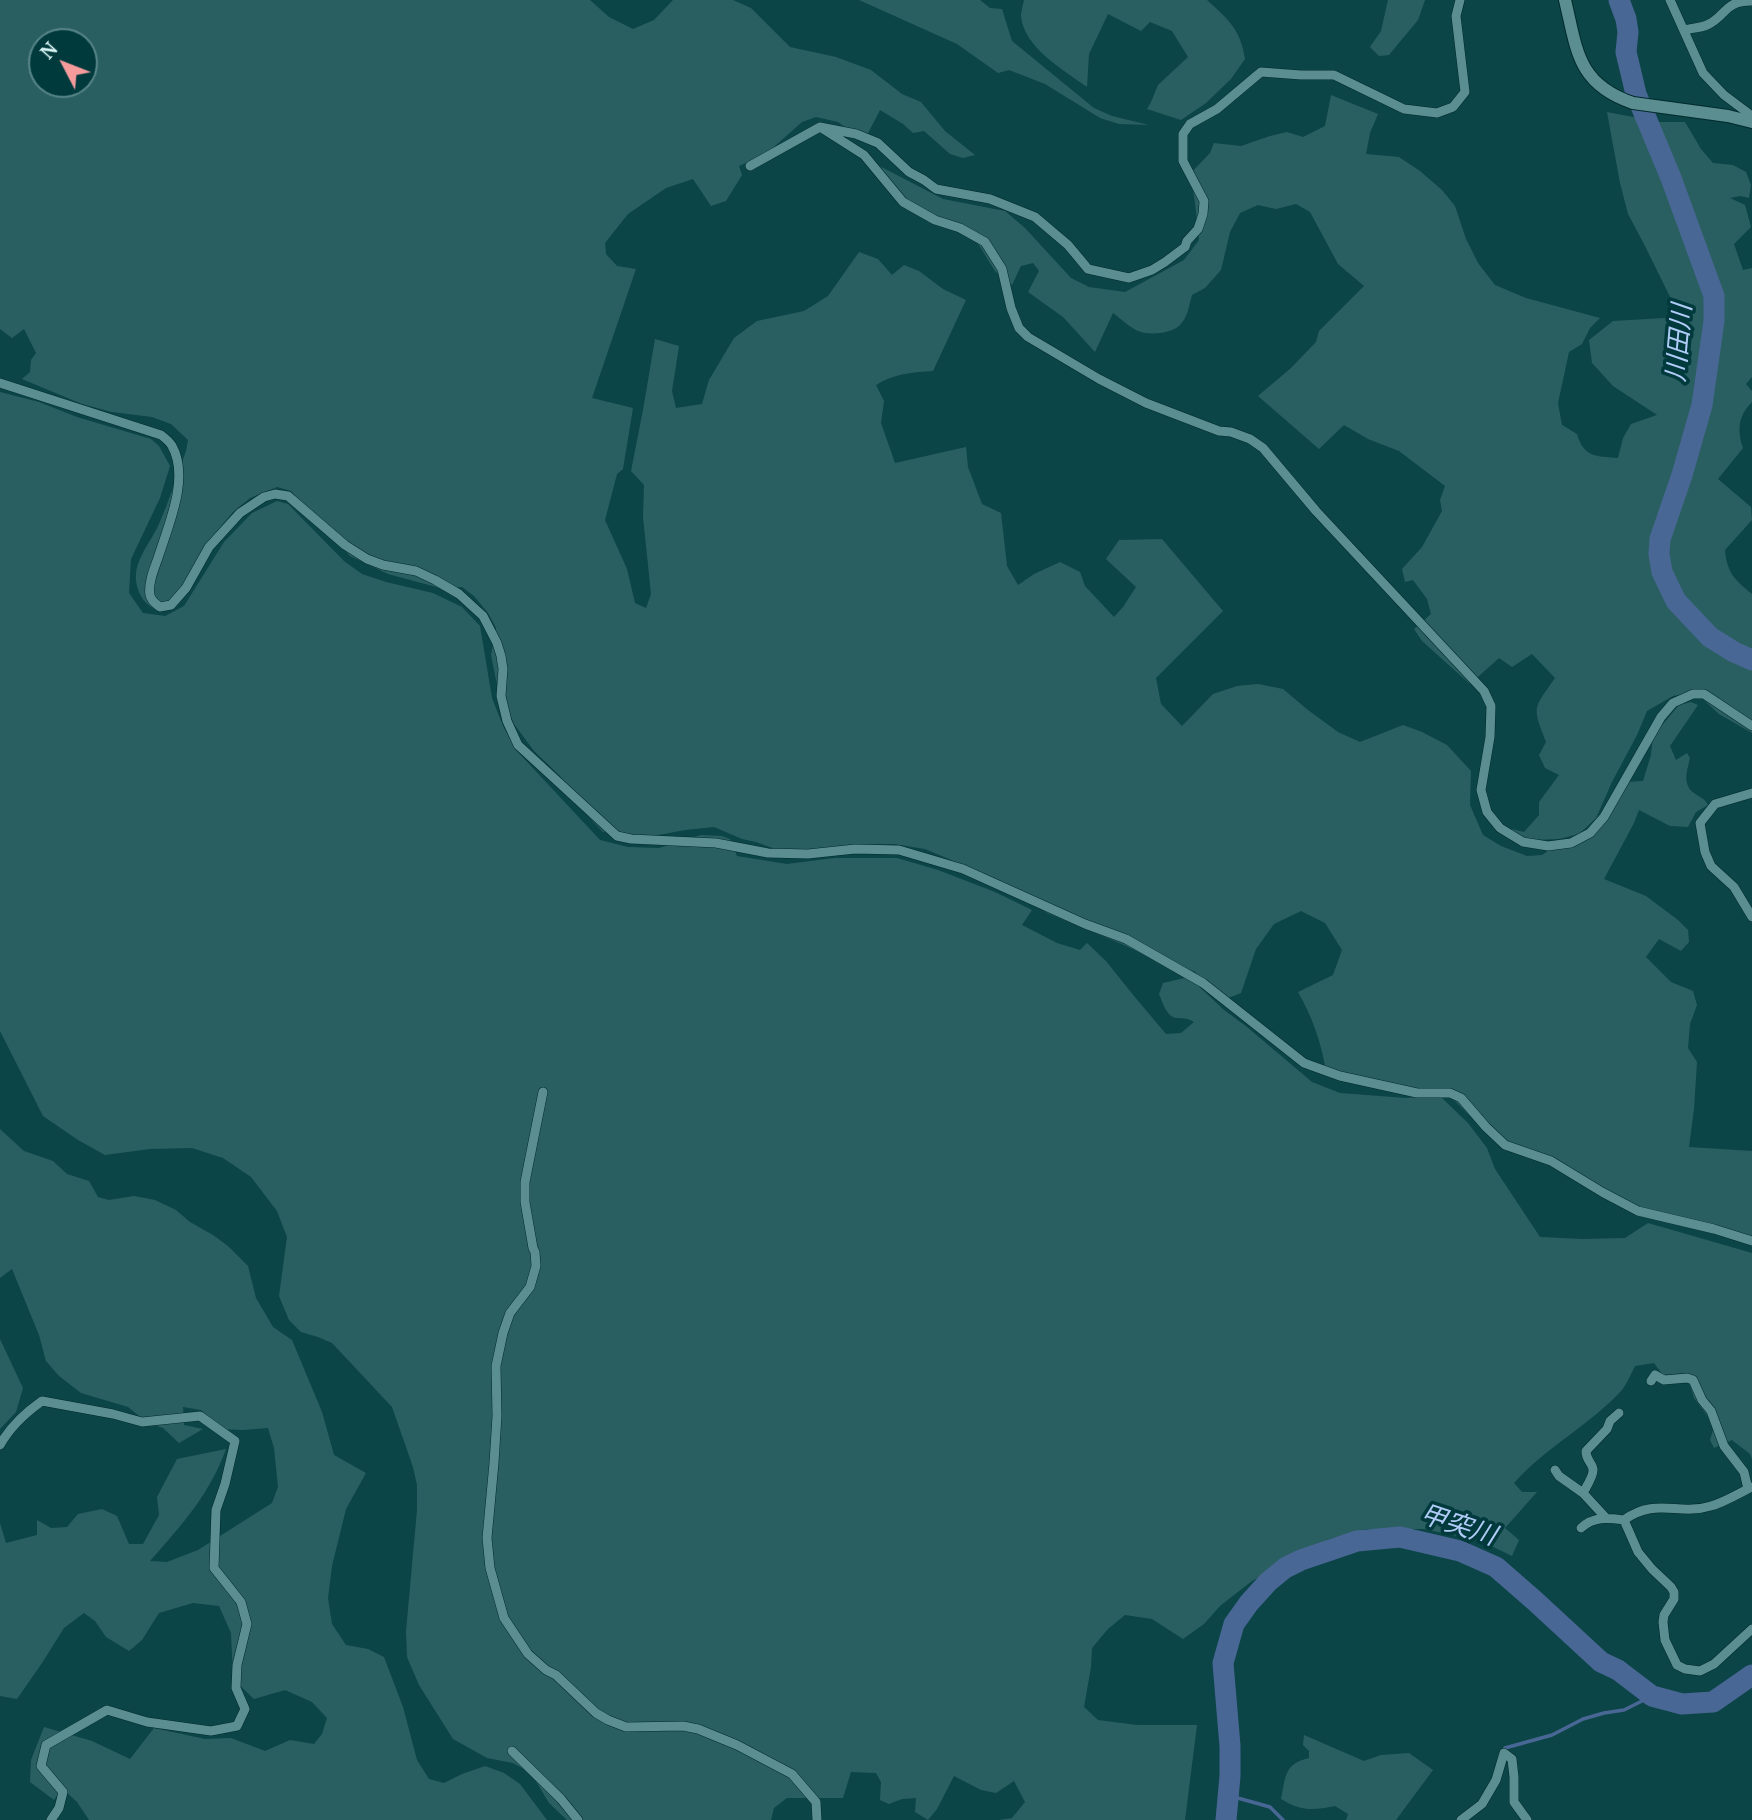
<!DOCTYPE html>
<html>
<head>
<meta charset="utf-8">
<style>
  body { margin:0 }
  #map { position:relative; width:1752px; height:1820px; overflow:hidden; background:#0c4547; font-family:"PT Serif",serif }
  canvas { display:block }
  .north { position:absolute; left:28px; top:28px; width:70px; height:70px; box-sizing:border-box; background:#003a3d; border:2px solid #578587; border-radius:50%; rotate:312deg; font-size:19px; font-weight:700; line-height:28px; text-align:center; color:#daf5f6 }
  .north::after { content:''; display:block; margin:auto; width:24px; height:32px; background:#f59b9c; clip-path:polygon(50% 0,100% 100%,50% 72%,0 100%) }
</style>
</head>
<body>
<div id="map">
<canvas width="1752" height="1820"></canvas>
<div class="north">N</div>
</div>
<script>
const ctx = document.querySelector('canvas').getContext('2d');
ctx.lineJoin = 'round';
function fill(path, color) { ctx.fillStyle = color; ctx.fill(path, 'evenodd'); }
function strokePath(path, color, width, dash) { ctx.strokeStyle = color; ctx.lineWidth = width; ctx.lineCap = dash ? 'butt' : 'round'; ctx.setLineDash(dash || []); ctx.stroke(path); }
function label(font, color, halo, rows, align = 'center') {
  ctx.font = font + ' "PT Serif","Noto Sans JP",serif'; ctx.lineWidth = 7; ctx.setLineDash([]); ctx.textBaseline = 'middle'; ctx.strokeStyle = halo; ctx.fillStyle = color; for (const [text, x, y, turn = 0] of rows) {
    ctx.save(); ctx.translate(x, y); ctx.rotate((+turn || 0) * Math.PI / 180); ctx.textAlign = isNaN(turn) ? turn : align; if (halo) ctx.strokeText(text, 0, 0); ctx.fillText(text, 0, 0); ctx.restore();
  }
}
const green = new Path2D(`
  M 0,0 L 590,0 L 609,17 L 633,29 L 654,20 L 673,0 L 733,0 L 751,8 L 790,47 L 836,57 L 871,70 L 902,94 L 921,102 L 945,131 L 975,155 L 963,158 L 950,154 L 924,131 L 913,133 L 903,124 L 880,110 L 864,141 L 838,122 L 816,117 L 802,122 L 766,154 L 739,166 L 742,175 L 726,201 L 711,206 L 693,179 L 666,188 L 628,214 L 605,243 L 606,254 L 617,266 L 636,269 L 592,398 L 633,408 L 623,469 L 617,474 L 605,520 L 627,569 L 635,603 L 646,608 L 651,594 L 643,517 L 644,485 L 631,471 L 643,410 L 655,339 L 679,346 L 672,391 L 676,408 L 702,404 L 709,380 L 734,338 L 757,321 L 804,311 L 828,296 L 859,252 L 878,259 L 892,275 L 904,265 L 919,271 L 943,289 L 966,300 L 933,371 C 913,372 893,374 876,385 L 884,401 L 881,423 L 895,463 L 966,447 L 968,467 L 982,504 L 1001,513 L 1007,566 L 1018,585 L 1034,574 L 1060,562 L 1080,572 L 1085,586 L 1114,617 L 1123,607 L 1136,587 L 1106,559 L 1119,540 L 1162,539 L 1223,611 L 1156,678 L 1161,704 L 1182,726 L 1213,694 L 1237,686 L 1258,684 L 1283,689 L 1308,710 L 1338,732 L 1360,742 L 1403,725 L 1422,732 L 1447,745 L 1471,771 L 1470,805 L 1483,835 L 1501,846 L 1527,856 L 1542,855 L 1554,847 L 1576,844 L 1586,840 L 1602,824 L 1626,782 L 1643,781 L 1651,755 L 1653,736 L 1679,705 L 1691,702 L 1698,705 L 1670,746 L 1676,760 L 1687,753 L 1690,758 C 1687,771 1682,784 1694,793 C 1700,798 1704,797 1708,805 L 1696,812 L 1688,827 L 1670,826 L 1639,810 L 1634,823 L 1604,879 L 1646,896 L 1678,920 L 1688,930 L 1689,942 L 1681,951 L 1659,939 L 1646,957 L 1671,982 L 1693,991 L 1697,1005 L 1690,1024 L 1688,1048 L 1697,1062 L 1694,1109 L 1689,1147 L 1752,1151 L 1752,1242 L 1636,1211 L 1485,1131 L 1450,1096 L 1400,1089 L 1326,1072 C 1322,1044 1312,1016 1298,992 L 1333,975 L 1342,950 L 1325,923 L 1301,911 L 1274,924 L 1256,949 L 1241,993 L 1223,1000 L 1194,971 L 1175,970 L 1124,945 L 1047,913 L 994,878 L 925,849 L 894,844 L 857,845 L 800,858 L 756,842 L 742,839 L 714,827 L 685,830 L 653,836 L 603,832 L 580,808 L 560,776 L 534,751 L 514,724 L 496,680 L 491,655 L 496,628 L 488,613 L 474,596 L 462,587 L 440,588 L 388,574 L 350,556 L 291,491 L 277,487 L 250,498 L 233,512 L 207,543 L 183,597 L 157,610 C 139,603 132,581 138,564 C 143,550 153,537 159,524 C 169,501 177,476 186,451 L 188,440 L 171,424 L 152,417 L 112,412 L 82,404 L 22,379 L 30,372 L 31,360 L 36,353 L 24,329 L 12,338 L 0,329 ZM 42,42 L 84,42 L 84,84 L 42,84 Z
  M 859,0 L 980,0 L 990,8 L 1002,9 L 1012,41 L 1094,108 L 1112,116 L 1149,125 L 1119,124 L 1100,118 L 1045,84 L 1009,70 L 998,73 L 957,44 Z
  M 1024,0 L 1207,0 C 1228,19 1241,30 1245,59 L 1231,79 L 1206,103 L 1181,120 L 1147,109 L 1151,102 L 1158,85 L 1188,57 L 1172,31 L 1150,22 L 1141,31 L 1108,14 L 1089,54 L 1087,87 C 1064,70 1024,48 1021,16 C 1021,12 1023,5 1024,0 Z
  M 1388,0 L 1425,0 L 1418,20 L 1389,55 L 1379,56 L 1370,47 L 1381,31 Z
  M 1331,95 L 1378,114 L 1370,133 L 1366,154 L 1399,157 L 1420,171 L 1442,190 L 1455,206 L 1466,239 L 1478,263 L 1495,285 L 1526,298 L 1600,318 L 1590,328 L 1582,344 L 1569,352 L 1558,403 L 1562,425 L 1577,434 C 1584,458 1596,456 1618,458 L 1623,438 L 1631,424 L 1657,415 L 1613,386 L 1592,363 L 1589,340 L 1613,321 L 1665,318 L 1677,311 L 1644,244 L 1628,214 L 1620,183 L 1607,112 L 1659,122 L 1685,122 L 1701,149 L 1713,163 L 1733,165 L 1746,172 L 1751,185 L 1749,198 L 1740,196 L 1730,198 L 1745,205 L 1751,227 L 1734,244 L 1743,270 L 1752,268 L 1752,377 L 1746,384 L 1752,391 L 1752,402 C 1738,416 1737,430 1743,448 L 1718,479 L 1751,507 L 1752,520 L 1725,550 C 1727,573 1735,580 1752,594 L 1752,733 L 1719,714 L 1695,692 L 1673,696 L 1647,711 L 1637,735 L 1612,782 L 1596,818 L 1579,834 L 1559,839 L 1533,840 L 1504,835 L 1512,829 L 1524,832 L 1539,815 L 1539,802 L 1559,775 L 1545,768 L 1539,755 L 1546,742 C 1532,705 1533,710 1555,678 L 1532,654 L 1512,667 L 1499,658 L 1470,684 L 1422,641 L 1414,629 L 1431,614 L 1427,599 L 1413,580 L 1405,582 L 1402,569 L 1422,547 L 1442,511 L 1440,500 L 1445,486 L 1399,451 L 1368,439 L 1344,425 L 1319,449 L 1258,396 L 1291,368 L 1316,342 L 1319,331 L 1364,286 L 1338,264 L 1310,212 L 1296,204 L 1276,209 L 1258,205 L 1240,213 L 1230,232 L 1221,270 L 1205,288 L 1192,295 C 1189,305 1188,318 1179,326 C 1169,334 1147,336 1136,330 C 1128,326 1120,318 1113,313 L 1095,352 L 1063,317 L 1028,292 L 1039,271 L 1033,263 L 1021,266 L 1012,285 L 995,271 L 971,232 L 945,222 L 896,193 L 866,159 L 943,199 L 1005,211 L 1025,228 L 1071,278 L 1089,287 L 1125,292 L 1184,260 L 1199,240 C 1196,218 1196,195 1189,175 L 1210,153 L 1214,143 L 1241,146 L 1270,136 L 1287,132 L 1303,137 L 1325,126 Z
  M 0,392 L 39,402 L 77,417 L 151,439 L 159,446 L 170,466 L 160,498 L 131,559 L 129,593 L 143,613 L 165,616 L 184,606 L 224,542 L 252,513 L 277,501 L 288,504 L 344,561 L 362,574 L 386,582 L 433,593 L 462,607 L 480,626 L 492,698 L 503,726 L 516,750 L 600,840 L 628,847 L 659,848 L 701,835 L 722,836 L 730,839 L 737,856 L 787,864 L 834,858 L 897,858 L 938,870 L 995,892 L 1032,910 L 1022,925 L 1057,943 L 1080,950 L 1087,943 L 1106,961 L 1134,996 L 1166,1034 L 1181,1033 L 1194,1022 C 1186,1017 1184,1019 1176,1018 C 1166,1016 1163,1003 1159,994 L 1163,983 L 1189,977 L 1224,1010 L 1247,1027 L 1312,1082 L 1340,1093 L 1406,1098 L 1428,1096 L 1442,1098 L 1468,1123 L 1487,1148 L 1495,1169 L 1540,1237 L 1582,1239 L 1625,1238 L 1648,1223 L 1752,1253 L 1752,1459 L 1750,1454 L 1732,1440 L 1714,1448 L 1710,1440 L 1713,1430 L 1708,1417 L 1694,1398 L 1686,1373 L 1663,1375 L 1654,1363 L 1635,1366 C 1631,1374 1627,1383 1622,1390 C 1590,1425 1546,1447 1514,1483 L 1522,1492 L 1537,1492 L 1505,1528 L 1519,1540 L 1512,1556 L 1481,1541 L 1424,1529 L 1366,1529 L 1329,1539 L 1252,1581 L 1220,1606 L 1204,1624 L 1183,1639 L 1152,1619 L 1125,1615 L 1108,1629 L 1092,1648 L 1091,1667 L 1084,1707 L 1098,1720 L 1137,1725 L 1197,1725 L 1185,1820 L 999,1820 L 1012,1818 L 1025,1802 L 1014,1781 L 996,1793 L 981,1790 L 954,1776 L 937,1809 L 928,1820 L 915,1812 L 916,1798 L 902,1799 L 889,1804 L 880,1800 L 881,1782 L 876,1773 L 851,1772 L 843,1798 L 787,1798 L 774,1808 L 771,1820 L 567,1820 L 549,1803 L 531,1773 L 513,1763 L 487,1758 L 453,1739 L 419,1685 L 407,1657 L 406,1631 L 417,1510 L 417,1485 L 413,1467 L 392,1407 L 332,1343 L 318,1337 L 301,1332 L 289,1320 L 279,1296 L 287,1237 L 277,1211 L 251,1177 L 223,1158 L 192,1148 L 150,1149 L 105,1155 L 78,1140 L 43,1116 L 0,1031 Z
  M 0,1129 L 24,1151 L 53,1161 L 67,1174 L 89,1181 L 98,1197 L 109,1200 L 134,1196 L 155,1200 L 176,1210 L 190,1222 L 213,1235 L 228,1246 L 248,1266 L 256,1298 L 273,1327 L 292,1340 L 322,1412 L 334,1455 L 366,1473 L 346,1509 L 332,1566 L 328,1598 L 332,1624 L 346,1645 L 368,1649 L 384,1657 L 403,1707 L 417,1760 L 429,1779 L 444,1783 L 462,1774 L 485,1766 L 504,1773 L 520,1784 L 547,1820 L 89,1820 L 77,1802 L 62,1788 L 54,1800 L 30,1782 L 31,1760 L 44,1727 L 92,1741 L 130,1759 L 154,1728 L 205,1739 L 231,1738 L 265,1751 L 290,1740 L 314,1744 L 322,1734 L 327,1718 L 312,1702 L 285,1690 L 254,1699 L 233,1679 L 231,1633 L 219,1606 L 193,1603 L 159,1613 L 142,1640 L 129,1651 L 106,1637 L 95,1621 L 84,1613 L 64,1628 L 42,1663 L 17,1699 L 0,1696 L 0,1523 L 6,1543 L 37,1535 L 37,1520 L 51,1528 L 67,1527 L 78,1514 L 102,1509 L 117,1516 L 129,1544 L 143,1544 L 159,1515 L 157,1497 L 177,1459 L 226,1449 C 210,1494 181,1526 150,1561 L 167,1562 L 198,1550 L 272,1503 L 278,1487 L 274,1448 L 268,1428 L 243,1430 L 221,1429 L 201,1410 L 183,1407 L 184,1425 L 203,1429 L 179,1443 L 163,1428 L 148,1423 L 128,1407 L 81,1393 L 59,1376 L 46,1361 L 39,1335 L 12,1269 L 0,1278 Z
  M 0,1339 L 23,1388 L 16,1412 L 0,1429 Z
  M 1304,1735 L 1364,1761 L 1381,1755 L 1409,1753 L 1433,1770 L 1396,1820 L 1346,1820 L 1348,1814 L 1335,1806 C 1313,1810 1302,1812 1281,1799 C 1286,1776 1284,1764 1309,1758 L 1309,1751 L 1303,1745 Z`);
const stream = new Path2D(`
  M 1505,1748 L 1552,1735 L 1583,1719 L 1604,1713 L 1624,1710 L 1652,1696
  M 1227,1795 L 1270,1807 L 1283,1820`);
const river = new Path2D(`
  M 1619,0 L 1626,19 L 1628,32 L 1626,52 L 1636,94 L 1671,178 L 1714,296 L 1714,321 L 1702,405 L 1682,475 L 1660,539 L 1659,554 L 1662,572 L 1676,601 L 1710,637 L 1734,652 L 1752,660
  M 1226,1820 L 1230,1776 L 1230,1746 L 1223,1663 L 1234,1624 L 1249,1603 L 1268,1582 L 1285,1568 L 1301,1560 L 1357,1541 L 1400,1537 L 1460,1551 L 1496,1567 L 1535,1601 L 1601,1662 L 1618,1670 L 1652,1696 L 1682,1704 L 1713,1702 L 1752,1675`);
const minor = new Path2D(`
  M 1670,0 L 1703,73 L 1724,95 L 1752,116
  M 1684,30 C 1691,28 1700,28 1707,25 C 1727,16 1723,1 1752,1
  M 820,127 L 864,155 L 903,202 L 935,220 L 960,228 L 985,242 L 1002,269 L 1011,308 L 1019,328 L 1028,337 L 1099,379 L 1146,403 L 1219,431 L 1231,432 L 1250,439 L 1263,448 L 1316,511 L 1484,691 L 1491,706 L 1490,737 L 1481,790 L 1487,812 L 1500,828 L 1523,842 L 1548,846 L 1571,843 L 1590,833 L 1604,817 L 1661,717 L 1673,703 L 1693,694 L 1704,694 L 1752,726
  M 750,166 L 820,127 L 856,134 L 878,143 L 909,172 L 924,180 L 936,189 L 990,199 L 1035,217 L 1068,245 L 1088,269 L 1129,278 L 1152,270 L 1165,262 L 1185,247 L 1187,241 L 1198,229 L 1203,214 L 1204,201 L 1183,161 L 1183,134 L 1190,124 L 1217,109 L 1261,72 L 1301,75 L 1334,75 L 1404,109 L 1437,113 L 1453,107 L 1465,92 L 1456,16 L 1460,0
  M 0,383 L 161,435 C 165,438 170,442 172,446 C 190,478 168,526 158,558 C 154,569 148,583 150,595 C 151,601 156,604 160,607 L 171,605 L 186,588 L 209,547 L 240,513 L 264,497 L 275,494 L 288,496 L 345,545 L 367,559 L 383,565 L 416,571 L 435,580 L 459,594 L 483,616 L 497,643 L 501,656 L 503,669 L 501,696 L 507,721 L 518,745 L 617,836 L 631,839 L 716,843 L 768,853 L 808,854 L 855,849 L 899,850 L 963,869 L 1085,924 L 1126,939 L 1203,983 L 1304,1063 L 1340,1076 L 1417,1093 L 1450,1093 L 1461,1098 L 1486,1127 L 1505,1145 L 1551,1161 L 1602,1192 L 1638,1211 L 1714,1229 L 1752,1241
  M 1752,793 L 1715,804 L 1700,823 L 1705,852 L 1711,866 L 1734,887 L 1752,917
  M 543,1092 L 525,1182 L 525,1202 L 533,1248 L 535,1252 L 536,1266 L 530,1287 L 510,1313 L 503,1333 L 496,1366 L 497,1416 L 494,1463 L 487,1538 L 490,1568 L 504,1618 L 528,1654 L 546,1670 L 556,1675 L 596,1713 L 608,1720 L 626,1727 L 683,1726 L 698,1729 L 737,1745 L 792,1774 L 816,1802 L 817,1820
  M 1651,1381 L 1655,1375 L 1664,1380 L 1687,1378 L 1693,1380 L 1702,1400 L 1711,1411 L 1724,1446 L 1744,1472 L 1748,1489
  M 0,1445 C 10,1427 25,1413 42,1401 L 113,1414 L 142,1422 L 200,1416 L 235,1441 L 225,1484 L 216,1510 L 214,1568 L 241,1602 L 247,1624 L 237,1665 L 236,1688 L 245,1709 L 237,1726 L 211,1731 L 147,1722 L 107,1710 L 46,1745 L 41,1766 L 63,1792 L 59,1808 L 51,1820
  M 1555,1470 L 1559,1476 L 1583,1493 L 1606,1518
  M 1752,1487 C 1739,1493 1725,1502 1711,1506 C 1678,1516 1656,1497 1624,1520 L 1638,1552 L 1652,1569 L 1671,1587 L 1674,1592 L 1674,1599 L 1664,1615 L 1663,1622 L 1665,1640 L 1677,1665 L 1685,1669 L 1700,1671 L 1714,1664 L 1752,1629
  M 1583,1493 C 1586,1487 1594,1476 1593,1469 C 1592,1462 1586,1461 1586,1451 L 1607,1429 L 1610,1421 L 1619,1413
  M 1581,1528 C 1594,1516 1608,1518 1624,1520
  M 512,1751 L 561,1799 L 578,1820
  M 1461,1820 L 1482,1804 L 1496,1780 L 1504,1753 L 1512,1759 L 1514,1777 L 1514,1802 L 1527,1820`);
const secondary = new Path2D(`
  M 1565,0 C 1577,50 1577,84 1633,103 L 1728,116 L 1752,122`);
const waterNames = [
  ["川田川",1680,343,-85],
  ["甲突川",1458,1526,18]
];
fill(green, '#2a5f62');
strokePath(stream, '#496795', 3.5);
strokePath(river, '#496795', 21);
strokePath(minor, '#002a2b', 10);
strokePath(secondary, '#002a2b', 14);
strokePath(minor, '#5a8e90', 9);
strokePath(secondary, '#5a8e90', 12);
label('italic 26px', '#b0cbf6', '#003a3d', waterNames);
</script>
</body>
</html>
